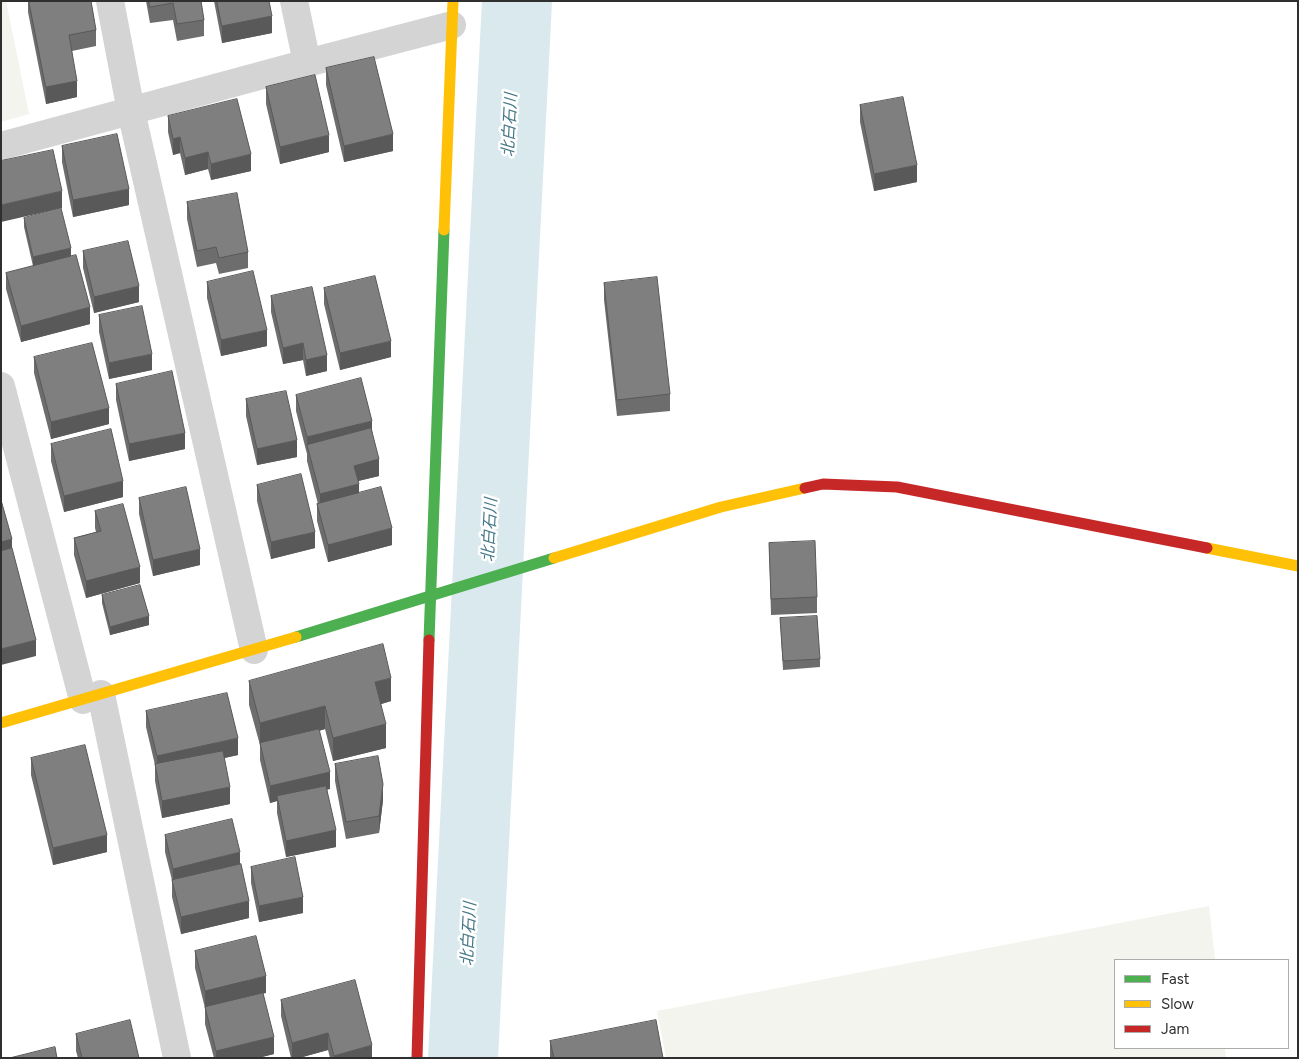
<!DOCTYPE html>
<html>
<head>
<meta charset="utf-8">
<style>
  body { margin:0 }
  #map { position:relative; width:1299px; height:1059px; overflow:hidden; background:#fff; font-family:Figtree,sans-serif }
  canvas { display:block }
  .frame { position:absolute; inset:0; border:2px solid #2f2f2f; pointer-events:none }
  .legend { position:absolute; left:1114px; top:959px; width:175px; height:90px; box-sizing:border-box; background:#fff; border:1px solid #acacac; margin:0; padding:6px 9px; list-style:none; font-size:15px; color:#2f2f2f }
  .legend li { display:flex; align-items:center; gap:10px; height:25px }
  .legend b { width:25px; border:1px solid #acacac }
</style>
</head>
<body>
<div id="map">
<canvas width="1299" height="1059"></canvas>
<div class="frame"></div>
<ul class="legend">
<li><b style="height:6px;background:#4caf50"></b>Fast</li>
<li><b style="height:6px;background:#ffc107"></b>Slow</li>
<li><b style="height:6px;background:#c62828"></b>Jam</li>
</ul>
</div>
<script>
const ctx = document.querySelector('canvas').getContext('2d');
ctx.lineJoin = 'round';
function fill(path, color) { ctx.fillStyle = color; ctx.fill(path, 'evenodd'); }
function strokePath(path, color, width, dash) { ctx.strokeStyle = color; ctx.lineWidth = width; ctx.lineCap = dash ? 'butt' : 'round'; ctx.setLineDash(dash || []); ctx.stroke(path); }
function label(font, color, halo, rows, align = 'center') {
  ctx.font = font + ' Figtree,"Noto Sans JP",sans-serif'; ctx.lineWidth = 5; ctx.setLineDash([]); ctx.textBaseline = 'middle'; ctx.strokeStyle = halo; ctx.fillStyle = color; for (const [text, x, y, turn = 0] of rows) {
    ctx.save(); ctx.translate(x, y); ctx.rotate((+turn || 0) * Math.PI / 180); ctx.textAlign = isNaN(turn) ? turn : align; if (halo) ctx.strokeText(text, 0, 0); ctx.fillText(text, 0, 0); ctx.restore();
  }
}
const green = new Path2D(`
  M 1,1 L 6,1 L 29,114 L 1,122 Z
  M 1209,906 L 1215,960 L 1115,960 L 1115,1048 L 1225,1048 L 1226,1058 L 666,1058 L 657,1011 Z`);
const river = new Path2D(`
  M 463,1058 L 517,1`);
const street = new Path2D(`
  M 110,1 L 131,111 L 254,650
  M 294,1 L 307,63
  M 1,146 L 307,63 L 452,25
  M 1,386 L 83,700
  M 101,694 L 177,1058`);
const fast = new Path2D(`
  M 296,637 L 554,558
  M 429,640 L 444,230`);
const slow = new Path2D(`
  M 444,230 L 453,1
  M 1207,548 L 1298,566
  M 554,558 L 721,507 L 805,488
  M 1,723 L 296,637`);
const jam = new Path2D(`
  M 805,488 L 823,484 L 897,487 L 1207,548
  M 417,1058 L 429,640`);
const wall = new Path2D(`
  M 28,1 L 91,1 L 96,30 L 96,46 L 72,51 L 77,97 L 46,104 L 28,12 Z
  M 146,1 L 201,1 L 204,20 L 204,36 L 177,41 L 173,20 L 150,23 Z
  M 214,1 L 269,1 L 272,33 L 222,43 Z
  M 326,68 L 393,151 L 344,162 L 326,85 Z
  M 266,87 L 329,152 L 280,164 L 266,104 Z
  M 860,105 L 917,182 L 874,191 L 860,122 Z
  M 168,116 L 251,171 L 211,180 L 208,169 L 185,175 L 180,153 L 173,155 L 168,132 Z
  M 62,146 L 129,205 L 73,217 L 62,162 Z
  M 187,202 L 248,252 L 248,268 L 219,274 L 216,263 L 197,267 L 187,219 Z
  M 24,218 L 71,256 L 90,324 L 21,342 L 6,289 L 6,273 L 33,266 L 24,227 Z
  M 83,251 L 139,302 L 94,313 L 83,268 Z
  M 207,282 L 267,346 L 221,356 L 207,298 Z
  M 604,283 L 670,394 L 670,411 L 617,416 L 604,300 Z
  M 324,288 L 391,357 L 340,370 L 324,304 Z
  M 271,296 L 327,371 L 306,376 L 303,360 L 283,364 L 271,312 Z
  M 99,315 L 152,370 L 109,379 L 99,332 Z
  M 34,357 L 109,424 L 51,439 L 34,373 Z
  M 116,384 L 185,449 L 129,461 L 116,400 Z
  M 296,395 L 372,430 L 379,476 L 358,481 L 359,493 L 392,545 L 328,562 L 317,521 L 317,504 L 318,504 L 307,461 L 307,454 L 296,411 Z
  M 246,399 L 297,457 L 257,465 L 246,416 Z
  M 51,444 L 123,497 L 64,512 L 51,461 Z
  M 257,485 L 315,548 L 271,559 L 257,501 Z
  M 139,498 L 200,565 L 153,576 L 139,514 Z
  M 95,511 L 140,583 L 86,598 L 74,555 L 74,538 L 96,532 L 95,528 Z
  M 769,543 L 817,597 L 817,613 L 771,615 Z
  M 102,595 L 149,625 L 110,635 L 102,603 Z
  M 780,618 L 820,659 L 820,667 L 783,670 Z
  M 249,681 L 391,701 L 381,704 L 386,748 L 333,761 L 325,729 L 319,731 L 330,789 L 327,789 L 336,847 L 286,857 L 277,813 L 277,801 L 270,803 L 260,760 L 260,745 L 249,705 Z
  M 146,711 L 238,755 L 224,758 L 230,804 L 162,818 L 155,781 L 155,765 L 146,727 Z
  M 31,758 L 107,852 L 53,865 L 31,775 Z
  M 335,764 L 383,800 L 379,833 L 346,839 L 335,781 Z
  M 165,835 L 240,864 L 249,918 L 181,934 L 172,897 L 172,880 L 165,852 Z
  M 251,867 L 303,913 L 259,922 L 251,883 Z
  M 195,951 L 266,993 L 263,993 L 274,1054 L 258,1058 L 214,1058 L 205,1024 L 205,1008 L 195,968 Z
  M 281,1000 L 372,1058 L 330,1058 L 328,1050 L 299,1058 L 291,1058 L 281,1016 Z
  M 76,1034 L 139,1058 L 78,1058 L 76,1051 Z
  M 550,1041 L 663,1058 L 550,1058 Z`);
const shadedWall = new Path2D(`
  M 272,16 L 272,33 L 222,43 L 222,26 Z
  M 77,81 L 77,97 L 46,104 L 46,87 Z
  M 393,134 L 393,151 L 344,162 L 344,146 Z
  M 329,135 L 329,152 L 280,164 L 280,147 Z
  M 180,137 L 180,153 L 173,155 L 173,139 Z
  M 208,152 L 208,169 L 185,175 L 185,158 Z
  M 251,154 L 251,171 L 211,180 L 211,164 Z
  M 917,165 L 917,182 L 874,191 L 874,174 Z
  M 129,189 L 129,205 L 73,217 L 73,200 Z
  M 62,191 L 62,208 L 1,222 L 1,205 Z
  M 71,248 L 71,257 L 33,266 L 33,257 Z
  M 139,286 L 139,302 L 94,313 L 94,297 Z
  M 90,307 L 90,324 L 21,342 L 21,326 Z
  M 267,330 L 267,346 L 221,356 L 221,340 Z
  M 391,341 L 391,357 L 340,370 L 340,353 Z
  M 303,343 L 303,360 L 283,364 L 283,348 Z
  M 152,354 L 152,370 L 109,379 L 109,363 Z
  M 327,355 L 327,371 L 306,376 L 306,360 Z
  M 109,408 L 109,424 L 51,439 L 51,422 Z
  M 372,421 L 372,438 L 307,445 L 307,437 Z
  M 185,433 L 185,449 L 129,461 L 129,444 Z
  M 297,440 L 297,457 L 257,465 L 257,449 Z
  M 379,459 L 379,476 L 354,482 L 354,466 Z
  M 123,481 L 123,497 L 64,512 L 64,496 Z
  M 359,484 L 359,501 L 320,510 L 320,494 Z
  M 392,528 L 392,545 L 328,562 L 328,545 Z
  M 315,532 L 315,548 L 271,559 L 271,542 Z
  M 12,539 L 12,555 L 1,558 L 1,542 Z
  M 200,549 L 200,565 L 153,576 L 153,560 Z
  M 140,567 L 140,583 L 86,598 L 86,581 Z
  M 149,616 L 149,625 L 110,635 L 110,627 Z
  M 36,640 L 36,656 L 1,665 L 1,649 Z
  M 391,678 L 391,701 L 375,706 L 375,682 Z
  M 325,706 L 325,729 L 260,747 L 260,723 Z
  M 386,724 L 386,748 L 333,761 L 333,738 Z
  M 238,738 L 238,755 L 157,773 L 157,756 Z
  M 330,772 L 330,789 L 278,801 L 277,796 L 277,801 L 270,803 L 270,786 Z
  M 383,784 L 383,800 L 379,833 L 379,816 Z
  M 230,787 L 230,804 L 162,818 L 162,801 Z
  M 336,830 L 336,847 L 286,857 L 286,841 Z
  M 107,835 L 107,852 L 53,865 L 53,848 Z
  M 240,852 L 240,869 L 173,886 L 173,869 Z
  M 303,897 L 303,913 L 259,922 L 259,906 Z
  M 249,901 L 249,918 L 181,934 L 181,917 Z
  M 266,976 L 266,993 L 205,1008 L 205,991 Z
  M 328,1033 L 328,1050 L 299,1058 L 292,1058 L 292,1043 Z
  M 274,1037 L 274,1054 L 258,1058 L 216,1058 L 216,1051 Z
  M 372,1045 L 372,1058 L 334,1058 L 334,1056 Z`);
const building = new Path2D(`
  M 29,1 L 91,1 L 96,30 L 69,35 L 77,81 L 46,87 Z
  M 149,1 L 201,1 L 204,20 L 177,24 L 173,3 L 150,7 Z
  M 217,1 L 269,1 L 272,16 L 222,26 Z
  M 374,57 L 393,134 L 344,146 L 326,68 Z
  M 315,75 L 329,135 L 280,147 L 266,87 Z
  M 903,97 L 917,165 L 874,174 L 860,105 Z
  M 237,99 L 251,154 L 211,164 L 208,152 L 185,158 L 180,137 L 173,139 L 168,116 Z
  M 117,134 L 129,189 L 73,200 L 62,146 Z
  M 53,150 L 62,191 L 1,205 L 1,161 Z
  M 237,193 L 248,252 L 219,258 L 216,247 L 197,251 L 187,202 Z
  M 61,208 L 71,248 L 33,257 L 24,218 Z
  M 128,241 L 139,286 L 94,297 L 83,251 Z
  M 76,255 L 90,307 L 21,326 L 6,273 Z
  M 253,271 L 267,330 L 221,340 L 207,282 Z
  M 375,276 L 391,341 L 340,353 L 324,288 Z
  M 657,277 L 670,394 L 617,400 L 604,283 Z
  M 312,287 L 327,355 L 306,360 L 303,343 L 283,348 L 271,296 Z
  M 142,306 L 152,354 L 109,363 L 99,315 Z
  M 92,343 L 109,408 L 51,422 L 34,357 Z
  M 172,371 L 185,433 L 129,444 L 116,384 Z
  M 361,378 L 372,421 L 307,437 L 296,395 Z
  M 286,391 L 297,440 L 257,449 L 246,399 Z
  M 371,428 L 379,459 L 354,466 L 359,484 L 320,494 L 307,445 Z
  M 111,429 L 123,481 L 64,496 L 51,444 Z
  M 301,474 L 315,532 L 271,542 L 257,485 Z
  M 186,487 L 200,549 L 153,560 L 139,498 Z
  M 381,487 L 392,528 L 328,545 L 317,504 Z
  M 1,500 L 12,539 L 1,542 Z
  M 123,504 L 140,567 L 86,581 L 74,538 L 101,531 L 95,511 Z
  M 815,541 L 817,597 L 771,599 L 769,543 Z
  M 12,548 L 36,640 L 1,649 L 1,551 Z
  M 140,585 L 149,616 L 110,627 L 102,595 Z
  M 817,616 L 820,659 L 783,661 L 780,618 Z
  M 383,644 L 391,678 L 375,682 L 386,724 L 333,738 L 325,706 L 260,723 L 249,681 Z
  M 227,693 L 238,738 L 157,756 L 146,711 Z
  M 319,729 L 330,772 L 270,786 L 260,743 Z
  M 85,745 L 107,835 L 53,848 L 31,758 Z
  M 223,751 L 230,787 L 162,801 L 155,764 Z
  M 378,756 L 383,784 L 379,816 L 346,822 L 335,764 Z
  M 326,786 L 336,830 L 286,841 L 277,796 Z
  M 232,819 L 240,852 L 173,869 L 165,835 Z
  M 295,857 L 303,897 L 259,906 L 251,867 Z
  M 241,864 L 249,901 L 181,917 L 172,880 Z
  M 256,936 L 266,976 L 205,991 L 195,951 Z
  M 355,980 L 372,1045 L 334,1056 L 328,1033 L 292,1043 L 281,1000 Z
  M 263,993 L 274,1037 L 216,1051 L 205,1007 Z
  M 130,1020 L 139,1058 L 82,1058 L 76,1034 Z
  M 656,1020 L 663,1058 L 554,1058 L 550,1041 Z
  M 55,1047 L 57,1058 L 10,1058 Z`);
const waterNames = [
  ["北白石川",510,125,-87],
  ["北白石川",490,530,-87],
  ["北白石川",469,934,-87]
];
fill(green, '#f2f4ed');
strokePath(river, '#dae9ee', 70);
strokePath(street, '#d4d4d4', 28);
strokePath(fast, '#4caf50', 11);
strokePath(slow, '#ffc107', 11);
strokePath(jam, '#c62828', 11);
fill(wall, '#6d6d6d');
fill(shadedWall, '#595959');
fill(building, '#7f7f7f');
strokePath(building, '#595959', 1);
label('italic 16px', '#467888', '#fff', waterNames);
</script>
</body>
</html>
